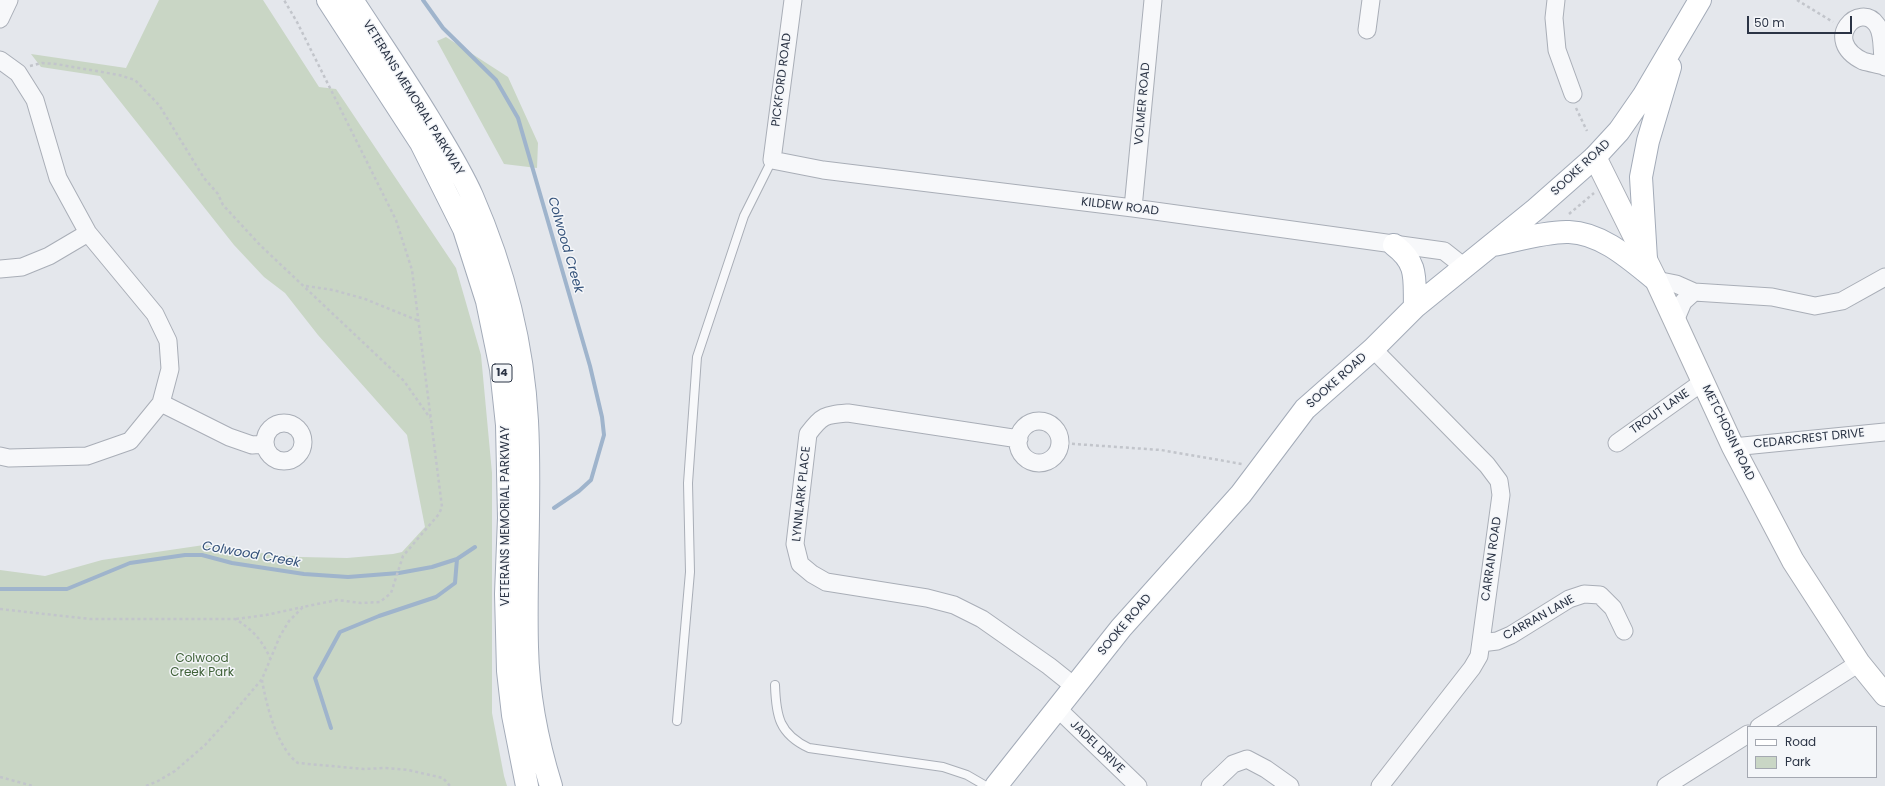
<!DOCTYPE html>
<html>
<head>
<meta charset="utf-8">
<style>
  body { margin:0 }
  #map { position:relative; width:1885px; height:786px; overflow:hidden; background:#e4e7ec; font-family:Poppins,sans-serif }
  canvas { display:block }
  .legend { position:absolute; left:1747px; top:726px; width:130px; height:52px; box-sizing:border-box; background:#f4f6f9; border:1px solid #a4a8b1; margin:0; padding:5px 7px; list-style:none; font-size:12px; color:#2b3445 }
  .legend li { display:flex; align-items:center; gap:8px; height:20px }
  .legend b { width:20px; border:1px solid #a4a8b1 }
  .scale { position:absolute; left:1747px; top:16px; width:105px; height:18px; box-sizing:border-box; border:2px solid #2b3445; border-top:0; padding-left:5px; font-size:12px; line-height:14px; white-space:nowrap; color:#2b3445; -webkit-text-stroke:3px #f4f6f9; paint-order:stroke }
</style>
</head>
<body>
<div id="map">
<canvas width="1885" height="786"></canvas>
<ul class="legend">
<li><b style="height:5px;background:#fff"></b>Road</li>
<li><b style="height:11px;background:#c9d6c5"></b>Park</li>
</ul>
<div class="scale">50 m</div>
</div>
<script>
const ctx = document.querySelector('canvas').getContext('2d');
ctx.lineJoin = 'round';
function fill(path, color) { ctx.fillStyle = color; ctx.fill(path, 'evenodd'); }
function strokePath(path, color, width, dash) { ctx.strokeStyle = color; ctx.lineWidth = width; ctx.lineCap = dash ? 'butt' : 'round'; ctx.setLineDash(dash || []); ctx.stroke(path); }
function label(font, color, halo, rows, align = 'center') {
  ctx.font = font + ' Poppins,sans-serif'; ctx.lineWidth = 3; ctx.setLineDash([]); ctx.textBaseline = 'middle'; ctx.strokeStyle = halo; ctx.fillStyle = color; for (const [text, x, y, turn = 0] of rows) {
    ctx.save(); ctx.translate(x, y); ctx.rotate((+turn || 0) * Math.PI / 180); ctx.textAlign = isNaN(turn) ? turn : align; if (halo) ctx.strokeText(text, 0, 0); ctx.fillText(text, 0, 0); ctx.restore();
  }
}
const green = new Path2D(`
  M 159,0 L 263,0 L 319,87 L 336,89 L 456,268 L 481,355 L 492,473 L 492,713 L 504,776 L 507,786 L 0,786 L 0,570 L 45,576 L 102,560 L 204,545 L 250,552 L 301,557 L 347,558 L 393,554 L 402,552 L 425,527 L 407,435 L 318,335 L 285,293 L 264,277 L 234,245 L 100,76 L 41,67 L 31,54 L 126,68 Z
  M 446,37 L 508,77 L 538,143 L 537,168 L 504,164 L 437,41 Z`);
const stream = new Path2D(`
  M 423,0 L 443,28 L 496,80 L 518,118 L 590,366 L 602,417 L 604,435 L 591,480 L 579,491 L 554,508
  M 0,589 L 67,589 L 130,563 L 185,555 L 202,555 L 232,563 L 304,574 L 348,577 L 399,573 L 432,567 L 457,559 L 475,547
  M 331,728 L 315,678 L 340,632 L 379,616 L 436,597 L 455,583 L 457,559`);
const path = new Path2D(`
  M 1797,0 L 1833,22
  M 30,66 L 42,63 L 56,64 L 119,75 L 135,80 L 159,105 L 204,178 L 218,194 L 223,205 L 260,245 L 404,381 L 430,418
  M 1576,108 L 1587,131
  M 1569,214 L 1594,193
  M 306,286 L 333,290 L 365,299 L 419,321
  M 1060,443 L 1161,450 L 1242,464
  M 0,609 L 90,619 L 235,619 C 252,629 262,640 270,658
  M 236,619 L 266,615 L 303,607
  M 262,680 C 266,704 277,748 298,763 L 364,769 L 385,768 L 408,770 L 443,778 L 450,786
  M 0,777 L 33,786
  M 146,786 L 158,781 L 175,771 L 205,745 L 224,724 L 262,679 L 280,636 L 289,621 L 303,607 L 337,600 L 361,603 L 380,602 L 391,593 L 403,556 L 439,514 L 442,507 L 412,270 L 396,220 L 297,22 L 284,0`);
const lane = new Path2D(`
  M 775,685 C 776,716 779,734 809,748 L 943,767 L 967,775 L 986,786
  M 677,721 L 690,572 L 688,483 L 697,357 L 744,216 L 772,160`);
const street = new Path2D(`
  M 793,0 L 772,160 L 823,170 L 1133,208 L 1444,251 L 1463,266
  M 1556,0 L 1554,18 L 1557,50 L 1573,94
  M 0,19 L 9,0
  M 1367,30 L 1371,0
  M 0,60 L 18,73 L 35,100 L 58,178 L 88,233 L 155,314 L 168,341 L 170,369 L 161,403 L 130,441 L 87,456 L 9,458 L 0,456
  M 1884,66 C 1877,64 1869,63 1863,61 C 1820,40 1860,0 1877,25 C 1885,37 1880,55 1885,67
  M 1133,208 L 1153,0
  M 0,269 L 22,267 L 49,256 L 88,233
  M 1656,280 L 1676,284 L 1694,292 L 1772,297 L 1815,306 L 1842,301 L 1885,277
  M 1675,321 L 1683,302 L 1694,292
  M 1373,349 L 1487,465 L 1499,481 L 1501,495 L 1479,656 L 1472,668 L 1380,786
  M 161,403 L 229,437 L 252,445 L 265,444
  M1018 442a21 21 0 1 1 42 0a21 21 0 1 1-42 0Z
  M265 442a19 19 0 1 1 38 0a19 19 0 1 1-38 0Z
  M 1019,439 L 848,413 C 825,415 822,415 808,434 L 795,544 L 800,564 L 812,574 L 826,582 L 927,598 L 954,605 L 982,619 L 1049,666 L 1074,686
  M 1617,443 L 1704,381
  M 1733,447 L 1885,432
  M 1481,643 L 1497,641 L 1511,635 L 1569,599 L 1584,594 L 1600,595 L 1613,608 L 1624,631
  M 1057,708 L 1138,786
  M 1759,727 L 1859,663
  M 1210,786 L 1233,764 L 1247,759 L 1266,769 L 1290,786
  M 1666,786 L 1748,734`);
const secondary = new Path2D(`
  M 1595,157 L 1656,280 L 1733,447 L 1793,561 L 1859,663 L 1885,695`);
const primary = new Path2D(`
  M 328,0 L 421,143 L 464,229 L 487,301 L 501,369 L 507,425 L 509,518 L 506,594 L 508,671 L 513,715 L 527,786
  M 352,0 C 378,40 405,79 429,119 C 444,144 460,169 472,196 C 503,267 523,344 527,421 C 531,496 525,572 527,647 C 528,694 537,741 551,786
  M 1394,245 C 1419,264 1414,279 1415,307
  M 1493,245 C 1514,241 1548,231 1569,232 C 1602,233 1631,260 1656,280
  M 1646,259 L 1641,177 L 1648,141 L 1670,67
  M 996,786 L 1121,628 L 1241,494 L 1305,409 L 1373,349 L 1415,307 L 1536,209 L 1595,157 L 1619,131 L 1644,95 L 1700,0`);
const shields = [
  [502,373,20]
];
const shieldNames = [
  ["14",502,373]
];
const streetNames = [
  ["PICKFORD ROAD",782,80,-83],
  ["VETERANS MEMORIAL PARKWAY",413,98,58],
  ["VOLMER ROAD",1143,104,-85],
  ["SOOKE ROAD",1581,168,-43],
  ["KILDEW ROAD",1120,207,7],
  ["SOOKE ROAD",1337,381,-42],
  ["TROUT LANE",1660,412,-35],
  ["METCHOSIN ROAD",1728,433,64],
  ["CEDARCREST DRIVE",1809,439,-6],
  ["LYNNLARK PLACE",802,494,-84],
  ["VETERANS MEMORIAL PARKWAY",506,516,-90],
  ["CARRAN ROAD",1492,559,-82],
  ["CARRAN LANE",1539,618,-29],
  ["SOOKE ROAD",1125,625,-50],
  ["JADEL DRIVE",1097,747,44]
];
const parkNames = [
  ["Colwood",202,659],
  ["Creek Park",202,673]
];
const waterNames = [
  ["Colwood Creek",565,245,74],
  ["Colwood Creek",251,555,10]
];
fill(green, '#c9d6c5');
strokePath(stream, '#9fb4cc', 4);
strokePath(lane, '#a9aeb7', 10);
strokePath(street, '#a9aeb7', 19);
strokePath(secondary, '#a9aeb7', 24);
strokePath(primary, '#a3abb8', 24);
strokePath(path, '#c2c5cb', 2.5, [3, 3]);
strokePath(lane, '#f7f8fa', 8);
strokePath(street, '#f7f8fa', 17);
strokePath(secondary, '#fff', 22);
strokePath(primary, '#fff', 22);
for (const [x, y, w] of shields) { const box = new Path2D(); box.roundRect(x - w / 2, y - 9, w, 18, 3); ctx.fillStyle = '#f4f6f9'; ctx.fill(box); strokePath(box, '#2b3445', 1); }
label('bold 11px', '#2b3445', null, shieldNames);
label('12px', '#2b3445', '#f4f6f9', streetNames);
label('12px', '#3f6138', '#f4f6f9', parkNames);
label('italic 13px', '#34527a', '#f4f6f9', waterNames);
</script>
</body>
</html>
